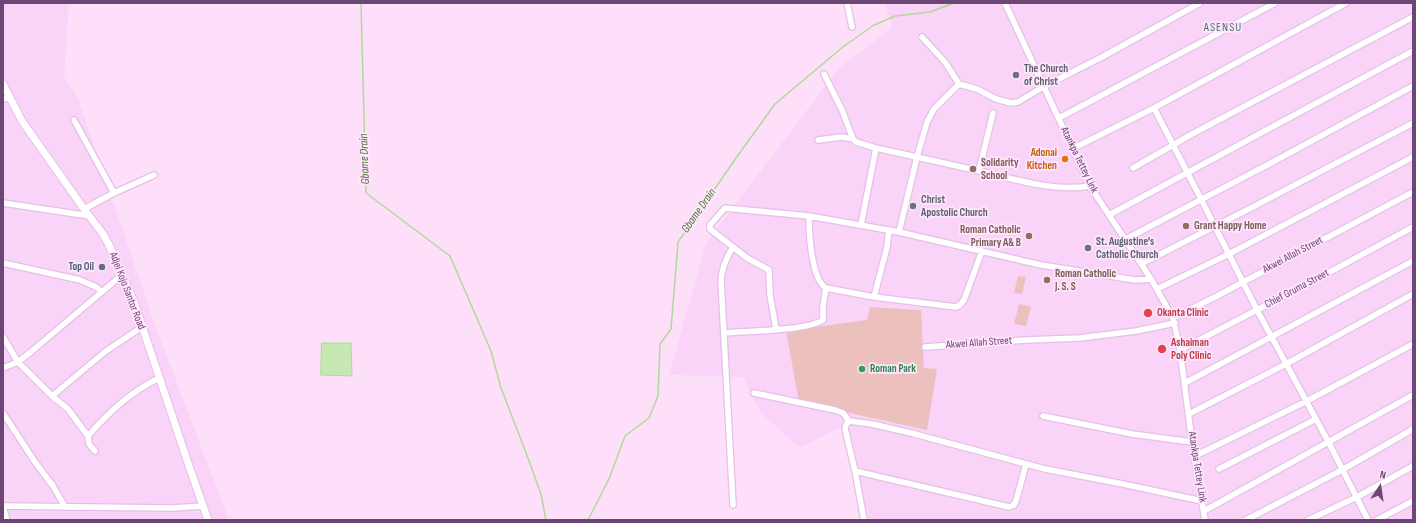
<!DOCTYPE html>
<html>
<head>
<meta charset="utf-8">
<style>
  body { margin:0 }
  #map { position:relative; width:1416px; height:523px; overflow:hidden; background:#fddffa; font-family:"Sofia Sans Condensed",sans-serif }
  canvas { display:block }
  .frame { position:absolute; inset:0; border:4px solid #6c4674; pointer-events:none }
  .north { position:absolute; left:1360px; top:467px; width:40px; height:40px; -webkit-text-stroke:3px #ffe6fd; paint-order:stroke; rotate:13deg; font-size:11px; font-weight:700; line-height:16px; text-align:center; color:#6c4674 }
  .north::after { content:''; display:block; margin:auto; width:14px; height:18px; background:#6c4674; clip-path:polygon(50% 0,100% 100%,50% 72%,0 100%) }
</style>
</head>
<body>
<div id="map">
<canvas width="1416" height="523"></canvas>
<div class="frame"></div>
<div class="north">N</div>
</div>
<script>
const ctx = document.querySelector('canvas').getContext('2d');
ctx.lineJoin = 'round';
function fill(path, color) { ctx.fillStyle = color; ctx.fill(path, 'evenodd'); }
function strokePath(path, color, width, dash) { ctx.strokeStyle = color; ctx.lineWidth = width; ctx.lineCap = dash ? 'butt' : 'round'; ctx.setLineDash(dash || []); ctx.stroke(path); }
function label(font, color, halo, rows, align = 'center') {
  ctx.font = font + ' "Sofia Sans Condensed",sans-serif'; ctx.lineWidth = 3.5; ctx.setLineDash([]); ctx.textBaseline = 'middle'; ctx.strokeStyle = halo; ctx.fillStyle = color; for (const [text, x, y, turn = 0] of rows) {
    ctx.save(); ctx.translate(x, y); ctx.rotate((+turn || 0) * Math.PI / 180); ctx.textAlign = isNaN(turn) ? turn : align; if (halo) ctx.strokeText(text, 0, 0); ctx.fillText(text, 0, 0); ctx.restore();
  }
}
const residential = new Path2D(`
  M 3,3 L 69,3 L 64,77 L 77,96 L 156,328 L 229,520 L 3,520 Z
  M 885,3 L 1413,3 L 1413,520 L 869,520 L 847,424 L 800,448 L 760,412 L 743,377 L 669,375 L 706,243 L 839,68 L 892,28 Z`);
const green = new Path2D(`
  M 1018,276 L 1026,277 L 1022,294 L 1014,293 Z
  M 1019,304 L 1031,307 L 1026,326 L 1014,324 Z
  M 870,307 L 921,310 L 924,368 L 937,369 L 927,430 L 799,402 L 786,331 L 867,320 Z`);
const water = new Path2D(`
  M 322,343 L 351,343 L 352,376 L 321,375 Z`);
const stream = new Path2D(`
  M 361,3 L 366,193 L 450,256 L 491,351 L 501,388 L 525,450 L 541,494 L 546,520
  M 588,520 L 609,479 L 625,436 L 649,418 L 658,396 L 660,344 L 671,329 L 678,242 L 736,158 L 775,104 L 844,46 L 857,37 L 874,25 L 895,16 L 930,12 L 954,3`);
const minor = new Path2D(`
  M 847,3 L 852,27
  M 1005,3 L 1090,186 L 1151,279 L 1173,318 L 1180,350 L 1192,442 L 1205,520
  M 922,37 L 945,62 L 959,84
  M 824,74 L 842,110 L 853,139 L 856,142 L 876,148 C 912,156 948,164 984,172 C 1018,180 1055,192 1090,186
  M 3,99 L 9,98
  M 1154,108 L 1201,199 L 1257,310 L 1329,443 L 1368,520
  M 1059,118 L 1275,3
  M 74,120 L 114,193
  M 818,140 L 842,137 L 853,139
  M 1072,149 L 1154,108 L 1346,3
  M 1133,168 L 1194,133 L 1413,17
  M 979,171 L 993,113
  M 3,203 L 90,216
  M 84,209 L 114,193 L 154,175
  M 1109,215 L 1413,51
  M 809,216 C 809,232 811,279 826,288 L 874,297 L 956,307 L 960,305 L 964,300 L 982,251
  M 861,225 L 876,148
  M 899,232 L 917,157 L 927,122 L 934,109 L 959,84 L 977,89 L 996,99 L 1011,103 L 1018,102 L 1043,87 L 1102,57 L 1200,3
  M 1124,240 L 1271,163 L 1413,86
  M 733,247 C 726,258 722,267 721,280 L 733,505
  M 3,263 L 80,280 L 96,287 L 102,292
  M 1141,264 L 1249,209 L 1413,123
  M 1157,289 L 1229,254 L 1413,157
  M 874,297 L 887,247 L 889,230
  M 1173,318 L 1217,296 L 1413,192
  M 776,329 L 770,295 L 769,270 L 747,258 L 710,229 L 710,225 L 725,208 L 809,216 L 899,232 L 1041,265 L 1135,280 L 1151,279
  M 724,333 C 746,331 806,331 823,320 L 823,306 L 826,288
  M 3,337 L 18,362 L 52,396 L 68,409 L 88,436 L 89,444 L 95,451
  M 925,347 L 1026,340 L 1079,338 L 1136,331 L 1175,323
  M 1180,350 L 1328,273 L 1413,227
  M 3,368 L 18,362 L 32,351 L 123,274
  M 1185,383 L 1413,261
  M 754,393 L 835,410 L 843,413 L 849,421
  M 52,396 L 106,351 L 142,327
  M 3,413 L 35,462 L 53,486 L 65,507
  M 1189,414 L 1286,364 L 1413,294
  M 1043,416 L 1132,434 L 1192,442
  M 88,436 C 109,412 129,393 159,378
  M 1195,456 L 1307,401 L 1413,344
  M 1219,469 L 1316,419
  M 855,471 L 1009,507 L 1014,505 L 1016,501 L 1026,464
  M 3,506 L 172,508 L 203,506
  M 3,507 L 7,520
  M 1204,511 L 1413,395
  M 864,520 L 855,471 L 845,429 L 846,425 L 849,421 L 872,424 L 911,433 L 1045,469 L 1123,484 L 1202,501
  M 1246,520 L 1342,470 L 1413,429
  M 1308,520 L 1357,497 L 1413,466
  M 1377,520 L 1413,501`);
const tertiary = new Path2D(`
  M 3,84 L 22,121 L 84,209 L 103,234 L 109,245 L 134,302 L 189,466 L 208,520`);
const markers = [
  [1016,75,4,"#6b7280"],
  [1065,159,4,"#e8710a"],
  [973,169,4,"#8d6e63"],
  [913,206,4,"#6b7280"],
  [1186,226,4,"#8d6e63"],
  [1029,236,4,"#8d6e63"],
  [1088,248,4,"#6b7280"],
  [102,267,4,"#5c6f8a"],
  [1047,280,4,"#8d6e63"],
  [1148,313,5,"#e0444e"],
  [1162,349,5,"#e0444e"],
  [862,369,4,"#2e9e5b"]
];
const worshipNames = [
  ["The Church",1024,69],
  ["of Christ",1024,82],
  ["Christ",921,200],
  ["Apostolic Church",921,213],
  ["St. Augustine's",1096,242],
  ["Catholic Church",1096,255]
];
const foodNames = [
  ["Adonai",1057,153],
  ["Kitchen",1057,166]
];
const streetNames = [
  ["Atankpa Tettey Link",1079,160,64],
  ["Akwei Allah Street",1293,255,-28],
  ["Chief Gruma Street",1297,289,-28],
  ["Adjei Kojo Santor Road",127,291,69],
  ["Akwei Allah Street",979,343,-4],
  ["Atankpa Tettey Link",1197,467,81]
];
const educationNames = [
  ["Solidarity",981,163],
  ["School",981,176],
  ["Grant Happy Home",1194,226],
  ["Roman Catholic",1021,230,"right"],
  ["Primary A& B",1021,243,"right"],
  ["Roman Catholic",1055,274],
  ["J. S. S",1055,287]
];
const serviceNames = [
  ["Top Oil",94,267]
];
const healthNames = [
  ["Okanta Clinic",1157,313],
  ["Ashaiman",1171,343],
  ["Poly Clinic",1171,356]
];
const leisureNames = [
  ["Roman Park",870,369]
];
const neighbourhoodNames = [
  ["ASENSU",1223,28]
];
const waterNames = [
  ["Gbame Drain",365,159,-92],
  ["Gbame Drain",699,211,-55]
];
fill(residential, '#fad3f8');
fill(green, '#ebc0bd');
fill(water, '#c7e7b3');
strokePath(water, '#b0d999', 1);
strokePath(stream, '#b0d999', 1.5);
strokePath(minor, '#e4c0e6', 8);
strokePath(tertiary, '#e4c0e6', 9);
strokePath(minor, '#fff', 5.5);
strokePath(tertiary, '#fff', 7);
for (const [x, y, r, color] of markers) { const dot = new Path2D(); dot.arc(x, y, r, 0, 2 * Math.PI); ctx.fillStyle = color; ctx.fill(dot); strokePath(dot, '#ffe6fd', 1.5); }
label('bold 11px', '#5b616d', '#ffe6fd', worshipNames, 'left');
label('bold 11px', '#c56008', '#ffe6fd', foodNames, 'right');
label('11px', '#6c4674', '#ffe6fd', streetNames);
label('bold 11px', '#785e54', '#ffe6fd', educationNames, 'left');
label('bold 11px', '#4e5e75', '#ffe6fd', serviceNames, 'right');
label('bold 11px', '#be3a42', '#ffe6fd', healthNames, 'left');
label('bold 11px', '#27864d', '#ffe6fd', leisureNames, 'left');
ctx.letterSpacing = '1px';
label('12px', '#4d7076', '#ffe6fd', neighbourhoodNames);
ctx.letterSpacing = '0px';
label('italic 12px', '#4c7437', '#ffe6fd', waterNames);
</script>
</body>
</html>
